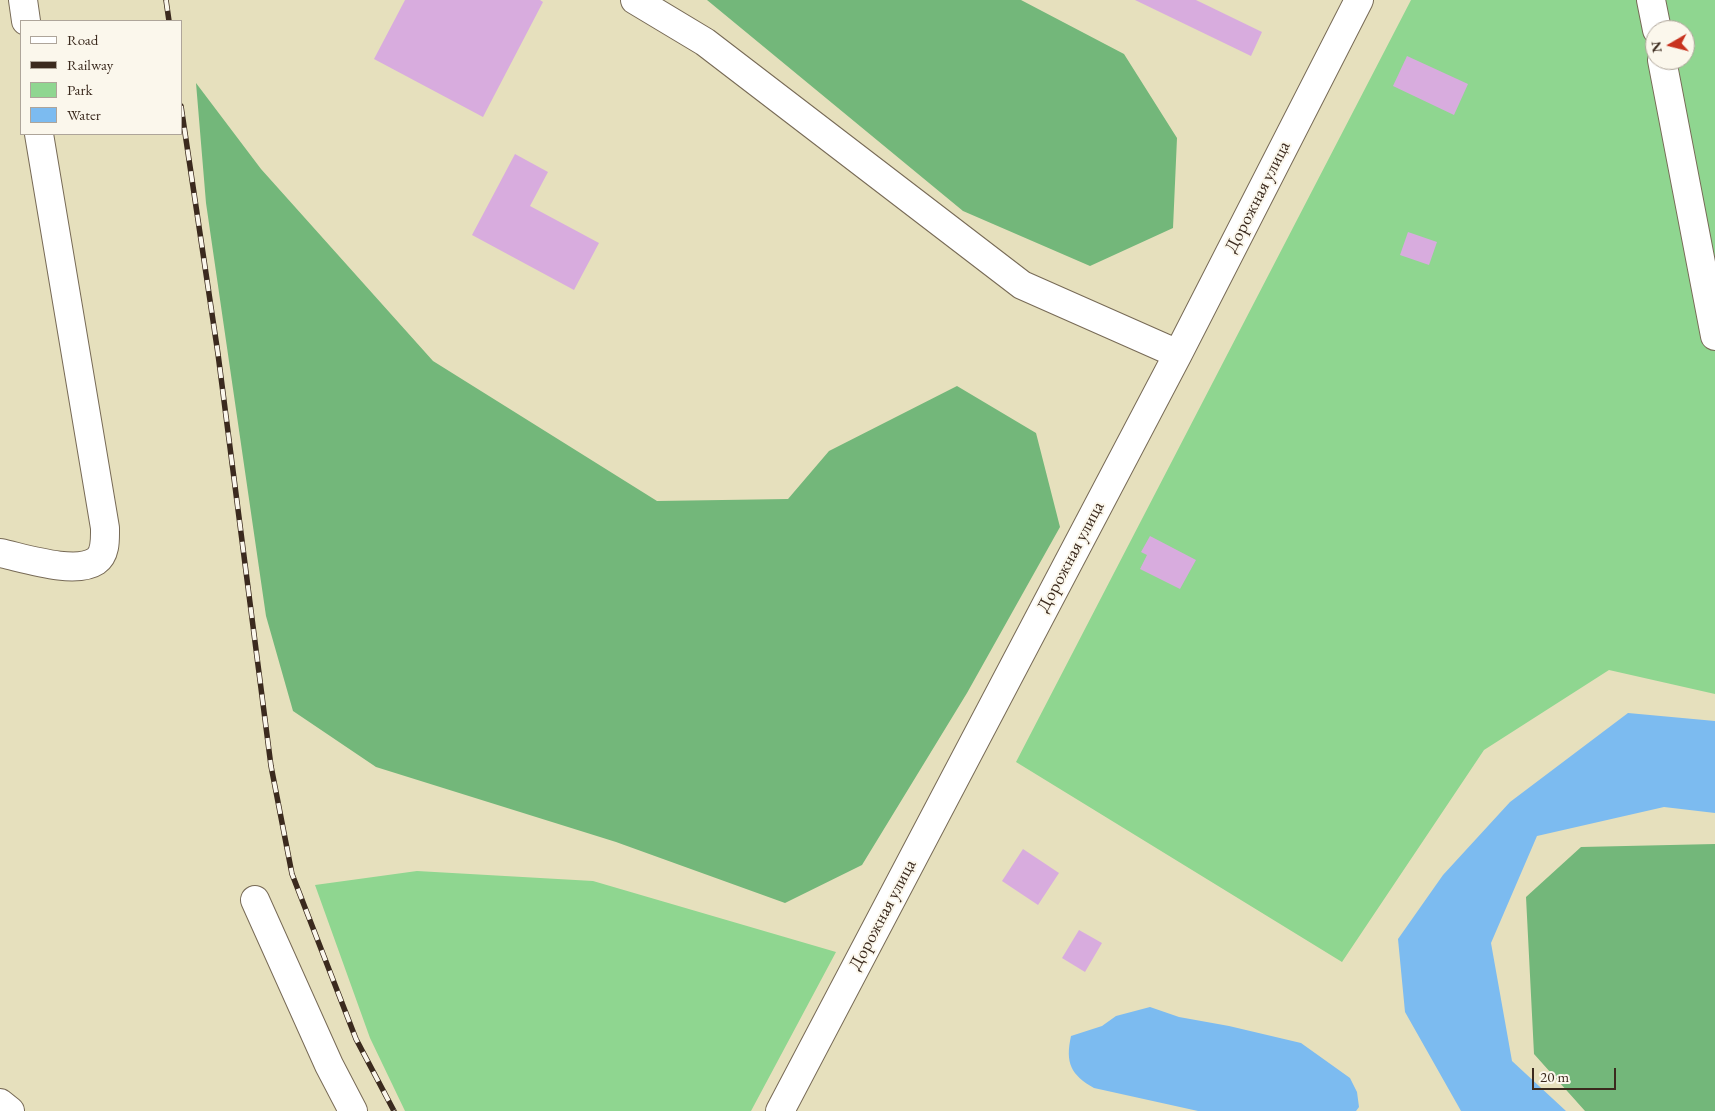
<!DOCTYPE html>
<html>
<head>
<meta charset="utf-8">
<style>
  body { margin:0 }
  #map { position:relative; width:1715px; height:1111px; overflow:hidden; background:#e6e0bd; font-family:"EB Garamond",serif }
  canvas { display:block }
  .legend { position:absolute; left:20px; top:20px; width:162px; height:115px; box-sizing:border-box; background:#fbf7ec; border:1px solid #aea59a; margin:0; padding:6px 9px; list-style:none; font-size:15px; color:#3b2a1e }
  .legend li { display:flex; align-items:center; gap:10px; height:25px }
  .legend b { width:25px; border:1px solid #aea59a }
  .north { position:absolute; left:1645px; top:20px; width:50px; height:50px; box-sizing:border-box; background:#fbf7ec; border:1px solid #aea59a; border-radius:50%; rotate:262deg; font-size:14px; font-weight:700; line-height:20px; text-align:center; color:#3b2a1e }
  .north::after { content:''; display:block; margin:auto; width:18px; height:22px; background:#c8321e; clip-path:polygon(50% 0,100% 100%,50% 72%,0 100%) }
  .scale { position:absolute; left:1532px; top:1068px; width:84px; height:22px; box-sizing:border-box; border:2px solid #3b2a1e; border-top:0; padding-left:6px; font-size:15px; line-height:18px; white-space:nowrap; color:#3b2a1e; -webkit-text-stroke:4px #fbf7ec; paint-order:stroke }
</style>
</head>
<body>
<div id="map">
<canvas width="1715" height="1111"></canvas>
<ul class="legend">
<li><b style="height:6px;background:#fff"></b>Road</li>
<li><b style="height:6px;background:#3b2a1e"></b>Railway</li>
<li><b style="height:14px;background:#8fd690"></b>Park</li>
<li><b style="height:14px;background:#7cbbf0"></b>Water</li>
</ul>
<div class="north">N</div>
<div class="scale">20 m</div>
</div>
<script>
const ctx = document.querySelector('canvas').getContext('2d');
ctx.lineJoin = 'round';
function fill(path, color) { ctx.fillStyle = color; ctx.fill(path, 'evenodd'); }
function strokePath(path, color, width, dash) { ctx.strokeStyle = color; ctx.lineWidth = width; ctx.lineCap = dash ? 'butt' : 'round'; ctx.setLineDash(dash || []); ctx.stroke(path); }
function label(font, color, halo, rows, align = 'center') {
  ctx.font = font + ' "EB Garamond",serif'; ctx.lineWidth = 4; ctx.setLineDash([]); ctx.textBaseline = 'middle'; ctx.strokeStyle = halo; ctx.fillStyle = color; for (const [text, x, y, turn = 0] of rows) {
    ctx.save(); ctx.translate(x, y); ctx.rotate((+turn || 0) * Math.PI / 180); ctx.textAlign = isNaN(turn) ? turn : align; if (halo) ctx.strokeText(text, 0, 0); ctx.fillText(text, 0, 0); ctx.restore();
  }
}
const green = new Path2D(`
  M 1411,0 L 1715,0 L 1715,694 L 1609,670 L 1484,750 L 1342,962 L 1016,762 ZM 1655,30 L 1685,30 L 1685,60 L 1655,60 Z
  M 417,871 L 593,881 L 836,952 L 751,1111 L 405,1111 L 370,1038 L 315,885 Z`);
const forest = new Path2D(`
  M 707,0 L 1021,0 L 1124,54 L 1177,138 L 1173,228 L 1090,266 L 963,211 Z
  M 196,83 L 261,169 L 433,361 L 657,501 L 788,499 L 829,451 L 957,386 L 1036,433 L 1060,527 L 967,693 L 862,865 L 785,903 L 616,842 L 376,767 L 293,711 L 266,616 L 206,203 Z
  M 1715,844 L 1715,1111 L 1585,1111 L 1534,1054 L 1526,897 L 1581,847 Z`);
const water = new Path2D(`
  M 1628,713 L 1715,721 L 1715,813 L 1664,807 L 1537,836 L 1491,943 L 1512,1061 L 1566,1111 L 1461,1111 L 1405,1012 L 1398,939 L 1443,875 L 1510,802 Z
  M 1150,1007 L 1179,1017 L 1229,1026 L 1301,1043 L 1350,1078 L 1357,1092 L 1359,1107 L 1356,1111 L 1198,1111 L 1094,1088 C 1071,1075 1065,1063 1071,1036 L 1102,1026 L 1116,1016 Z`);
const building = new Path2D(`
  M 405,0 L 540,0 L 543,2 L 483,117 L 374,59 Z
  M 1135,0 L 1196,0 L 1262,32 L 1251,56 Z
  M 1407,56 L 1468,84 L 1454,115 L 1393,86 Z
  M 515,154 L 548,172 L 530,206 L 599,243 L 574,290 L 472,235 Z
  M 1408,232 L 1437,242 L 1429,265 L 1400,255 Z
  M 1150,536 L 1196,560 L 1180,589 L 1140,569 L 1147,555 L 1141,552 Z
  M 1023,849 L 1059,873 L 1038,905 L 1002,881 Z
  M 1079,930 L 1102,943 L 1085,972 L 1062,958 Z`);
const minor = new Path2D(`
  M 23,0 L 26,21
  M 635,0 L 705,42 L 1022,285 L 1178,354
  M 1651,0 L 1657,30
  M 1662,60 L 1715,336
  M 0,553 C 24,558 75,575 96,561 C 106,554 105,539 105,528 L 39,134
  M 255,900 L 329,1065 L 353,1111
  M 0,1103 L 10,1111
  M 780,1111 L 1178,354 L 1359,0`);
const rail = new Path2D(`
  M 166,0 L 169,21
  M 181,106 L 218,354 L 271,766 L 292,874 L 356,1039 L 394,1111`);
const streetNames = [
  ["Дорожная улица",1258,197,-63],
  ["Дорожная улица",1071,557,-62],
  ["Дорожная улица",883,915,-62]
];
fill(green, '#8fd690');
fill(forest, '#73b77a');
fill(water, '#7cbbf0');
fill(building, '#d8acde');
strokePath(minor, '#776a56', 30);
strokePath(minor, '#fff', 28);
strokePath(rail, '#3b2a1e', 5.5);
strokePath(rail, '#fbf7ec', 4, [11]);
label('18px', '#3b2a1e', '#fbf7ec', streetNames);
</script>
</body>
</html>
